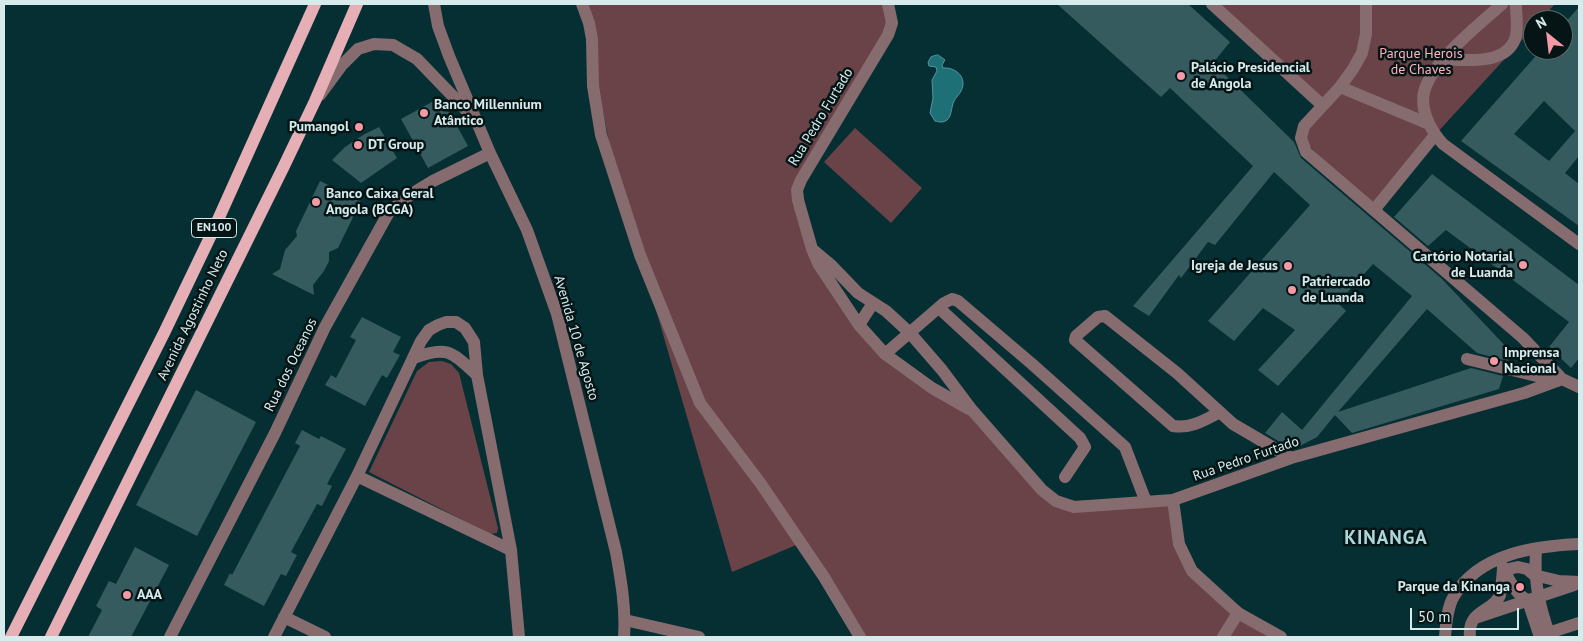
<!DOCTYPE html>
<html>
<head>
<meta charset="utf-8">
<style>
  body { margin:0 }
  #map { position:relative; width:1583px; height:641px; overflow:hidden; background:#062f33; font-family:"PT Sans",sans-serif }
  canvas { display:block }
  .frame { position:absolute; inset:0; border:5px solid #d7ebed; pointer-events:none }
  .north { position:absolute; left:1523px; top:10px; width:50px; height:50px; box-sizing:border-box; background:#051516; border:1px solid #596b6c; border-radius:50%; rotate:331deg; font-size:14px; font-weight:700; line-height:20px; text-align:center; color:#d7ebed }
  .north::after { content:''; display:block; margin:auto; width:18px; height:22px; background:#f49aa6; clip-path:polygon(50% 0,100% 100%,50% 72%,0 100%) }
  .scale { position:absolute; left:1410px; top:608px; width:109px; height:22px; box-sizing:border-box; border:2px solid #d7ebed; border-top:0; padding-left:6px; font-size:15px; line-height:18px; white-space:nowrap; color:#d7ebed; -webkit-text-stroke:4px #051516; paint-order:stroke }
</style>
</head>
<body>
<div id="map">
<canvas width="1583" height="641"></canvas>
<div class="frame"></div>
<div class="north">N</div>
<div class="scale">50 m</div>
</div>
<script>
const ctx = document.querySelector('canvas').getContext('2d');
ctx.lineJoin = 'round';
function fill(path, color) { ctx.fillStyle = color; ctx.fill(path, 'evenodd'); }
function strokePath(path, color, width, dash) { ctx.strokeStyle = color; ctx.lineWidth = width; ctx.lineCap = dash ? 'butt' : 'round'; ctx.setLineDash(dash || []); ctx.stroke(path); }
function label(font, color, halo, rows, align = 'center') {
  ctx.font = font + ' "PT Sans",sans-serif'; ctx.lineWidth = 5; ctx.setLineDash([]); ctx.textBaseline = 'middle'; ctx.strokeStyle = halo; ctx.fillStyle = color; for (const [text, x, y, turn = 0] of rows) {
    ctx.save(); ctx.translate(x, y); ctx.rotate((+turn || 0) * Math.PI / 180); ctx.textAlign = isNaN(turn) ? turn : align; if (halo) ctx.strokeText(text, 0, 0); ctx.fillText(text, 0, 0); ctx.restore();
  }
}
const green = new Path2D(`
  M 582,4 L 888,4 L 892,23 L 801,180 L 812,249 L 864,332 L 972,410 L 1056,501 L 1173,500 L 1192,571 L 1281,637 L 857,637 L 801,543 L 732,572 L 640,255 L 618,188 Z
  M 1212,4 L 1555,4 L 1540,20 L 1533,20 L 1533,28 L 1435,135 L 1374,210 L 1301,138 L 1322,105 Z
  M 855,128 L 922,188 L 891,223 L 824,162 Z
  M 442,361 L 451,364 L 459,373 L 498,528 L 497,533 L 490,534 L 369,472 L 417,371 L 429,362 Z`);
const water = new Path2D(`
  M 938,55 L 945,60 L 942,65 L 943,68 C 956,67 968,78 961,91 C 959,95 956,97 954,101 C 951,107 952,116 947,120 C 943,123 939,122 935,121 L 930,113 L 933,98 L 932,80 L 937,71 L 936,67 L 929,66 L 928,62 L 931,57 Z`);
const building = new Path2D(`
  M 1057,4 L 1188,4 L 1230,42 L 1213,63 L 1294,142 L 1301,158 L 1442,279 L 1511,352 L 1508,361 L 1477,353 L 1427,309 L 1338,412 L 1471,368 L 1503,376 L 1499,389 L 1352,433 L 1335,415 L 1317,437 L 1296,448 L 1290,448 L 1265,433 L 1282,412 L 1302,430 L 1412,296 L 1373,264 L 1338,303 L 1346,311 L 1278,386 L 1258,370 L 1295,330 L 1263,308 L 1234,341 L 1208,321 L 1310,205 L 1274,172 L 1215,245 L 1208,242 L 1181,278 L 1179,275 L 1149,316 L 1133,306 L 1253,166 L 1170,88 L 1161,97 Z
  M 1579,7 L 1579,156 L 1565,173 L 1579,184 L 1579,226 L 1461,141 L 1541,50 L 1563,50 L 1563,25 ZM 1544,101 L 1575,131 L 1549,161 L 1514,134 Z
  M 441,97 L 468,146 L 428,168 L 401,119 Z
  M 379,127 L 397,158 L 361,183 L 332,160 L 345,147 L 363,135 Z
  M 1432,174 L 1579,285 L 1579,358 L 1571,368 L 1549,347 L 1569,322 L 1446,230 L 1428,246 L 1394,217 Z
  M 320,181 L 361,201 L 338,248 L 329,252 L 329,261 L 324,271 L 313,285 L 314,295 L 272,274 L 280,269 L 285,250 L 297,236 L 296,231 Z
  M 362,317 L 401,337 L 393,352 L 400,355 L 387,378 L 382,375 L 365,406 L 325,385 L 331,375 L 336,378 L 356,340 L 350,337 Z
  M 196,390 L 256,422 L 197,536 L 136,505 Z
  M 302,430 L 319,439 L 321,436 L 346,449 L 327,484 L 332,486 L 322,506 L 317,504 L 291,552 L 297,555 L 286,576 L 281,574 L 264,606 L 224,585 L 230,573 L 232,575 L 300,446 L 295,443 Z
  M 135,547 L 169,565 L 131,637 L 88,637 L 102,610 L 96,606 L 109,581 L 116,584 Z`);
const minor = new Path2D(`
  M 434,4 L 438,26 L 449,56 L 490,153 L 527,230 L 557,314 L 616,552 C 621,580 626,608 624,637
  M 582,4 L 589,23 L 592,39 L 593,86 L 601,135 L 640,255 L 700,403 L 761,484 L 824,577 L 860,637
  M 888,4 L 892,23 L 888,35 L 801,180 L 797,190 L 798,200 L 812,249 L 819,265 L 859,325 L 885,354 L 932,388 L 969,409
  M 1212,4 L 1322,105
  M 1366,4 L 1366,34 L 1362,53 L 1353,69 L 1340,87 L 1304,126 L 1301,138 L 1306,152 L 1523,338 L 1562,379 L 1579,387
  M 1502,4 C 1479,25 1432,61 1424,92 C 1420,111 1431,131 1443,144 L 1579,244
  M 1443,59 C 1466,60 1508,66 1516,36 C 1518,26 1516,14 1516,4
  M 1340,87 L 1429,124
  M 320,95 L 342,65 L 358,49 L 374,44 L 393,45 L 417,59 L 470,114
  M 1374,210 L 1435,135
  M 812,249 L 830,264 L 858,293 L 886,311 L 910,333 L 942,370 L 972,410 L 1042,490 L 1056,501 L 1074,507 L 1173,500 L 1291,458 L 1524,393 L 1562,379
  M 939,308 L 1080,438 L 1085,447 L 1065,477
  M 859,325 L 873,303
  M 885,354 L 944,303 L 952,299 L 958,301 L 1032,364 L 1125,447 L 1146,502
  M 414,358 C 447,345 452,352 477,375
  M 1467,359 L 1557,381
  M 1220,412 C 1205,420 1190,429 1173,426 L 1075,340 L 1076,336 L 1098,317 L 1105,316 L 1177,373 L 1233,424 L 1291,458
  M 357,476 L 511,550
  M 1173,500 L 1179,544 L 1192,571 L 1238,613 L 1281,637
  M 1536,549 C 1534,585 1539,604 1550,637
  M 284,617 L 325,637
  M 1475,618 L 1574,585
  M 625,620 L 699,637
  M 1542,635 L 1579,623
  M 170,637 L 275,433 L 325,327 L 389,212 L 410,195 L 433,181 L 490,153
  M 274,637 L 357,476 L 421,341 L 429,330 L 438,325 L 446,322 L 456,322 L 465,328 L 474,342 L 477,375 L 511,550 L 519,637
  M 1223,637 L 1238,613
  M 1445,637 C 1446,625 1447,607 1454,596 C 1479,554 1534,546 1579,544
  M 1470,637 C 1467,609 1494,612 1500,595 C 1501,593 1503,570 1503,567
  M 1540,637 L 1528,601 C 1515,593 1511,583 1504,570 L 1518,567 L 1527,569 L 1534,575 L 1559,581 L 1579,582`);
const major = new Path2D(`
  M 11,637 L 164,333 L 212,233 L 315,4
  M 51,637 L 284,166 L 315,101 L 357,4`);
const markers = [
  [1181,76,5,"#f49aa6"],
  [424,113,5,"#f49aa6"],
  [359,127,5,"#f49aa6"],
  [358,145,5,"#f49aa6"],
  [316,202,5,"#f49aa6"],
  [1523,265,5,"#f49aa6"],
  [1288,266,5,"#f49aa6"],
  [1292,290,5,"#f49aa6"],
  [1494,361,5,"#f49aa6"],
  [1520,587,5,"#f49aa6"],
  [127,595,5,"#f49aa6"]
];
const shields = [
  [214,228,45]
];
const shieldNames = [
  ["EN100",214,228]
];
const parkNames = [
  ["Parque Herois",1421,54],
  ["de Chaves",1421,70]
];
const poiNames = [
  ["Palácio Presidencial",1191,68],
  ["de Angola",1191,84],
  ["Banco Millennium",434,105],
  ["Atântico",434,121],
  ["Pumangol",349,127,"right"],
  ["DT Group",368,145],
  ["Banco Caixa Geral",326,194],
  ["Angola (BCGA)",326,210],
  ["Cartório Notarial",1513,257,"right"],
  ["de Luanda",1513,273,"right"],
  ["Igreja de Jesus",1278,266,"right"],
  ["Patriercado",1302,282],
  ["de Luanda",1302,298],
  ["Imprensa",1504,353],
  ["Nacional",1504,369],
  ["Parque da Kinanga",1510,587,"right"],
  ["AAA",137,595]
];
const streetNames = [
  ["Rua Pedro Furtado",821,117,-59],
  ["Avenida Agostinho Neto",193,315,-64],
  ["Avenida 10 de Agosto",576,338,74],
  ["Rua dos Oceanos",291,365,-64],
  ["Rua Pedro Furtado",1246,459,-19]
];
const districtNames = [
  ["KINANGA",1386,539]
];
fill(green, '#694347');
fill(water, '#1e7077');
strokePath(water, '#56959a', 1);
fill(building, '#355b5e');
strokePath(minor, '#876c6f', 12);
strokePath(major, '#e6afb5', 12);
for (const [x, y, r, color] of markers) { const dot = new Path2D(); dot.arc(x, y, r, 0, 2 * Math.PI); ctx.fillStyle = color; ctx.fill(dot); strokePath(dot, '#051516', 2); }
for (const [x, y, w] of shields) { const box = new Path2D(); box.roundRect(x - w / 2, y - 9.5, w, 19, 4); ctx.fillStyle = '#051516'; ctx.fill(box); strokePath(box, '#d7ebed', 1); }
label('bold 12px', '#d7ebed', null, shieldNames);
label('14px', '#fcb3bc', '#051516', parkNames);
label('bold 14px', '#d7ebed', '#051516', poiNames, 'left');
label('14px', '#d7ebed', '#051516', streetNames);
ctx.letterSpacing = '1px';
label('bold 19px', '#add7db', '#051516', districtNames);
ctx.letterSpacing = '0px';
</script>
</body>
</html>
